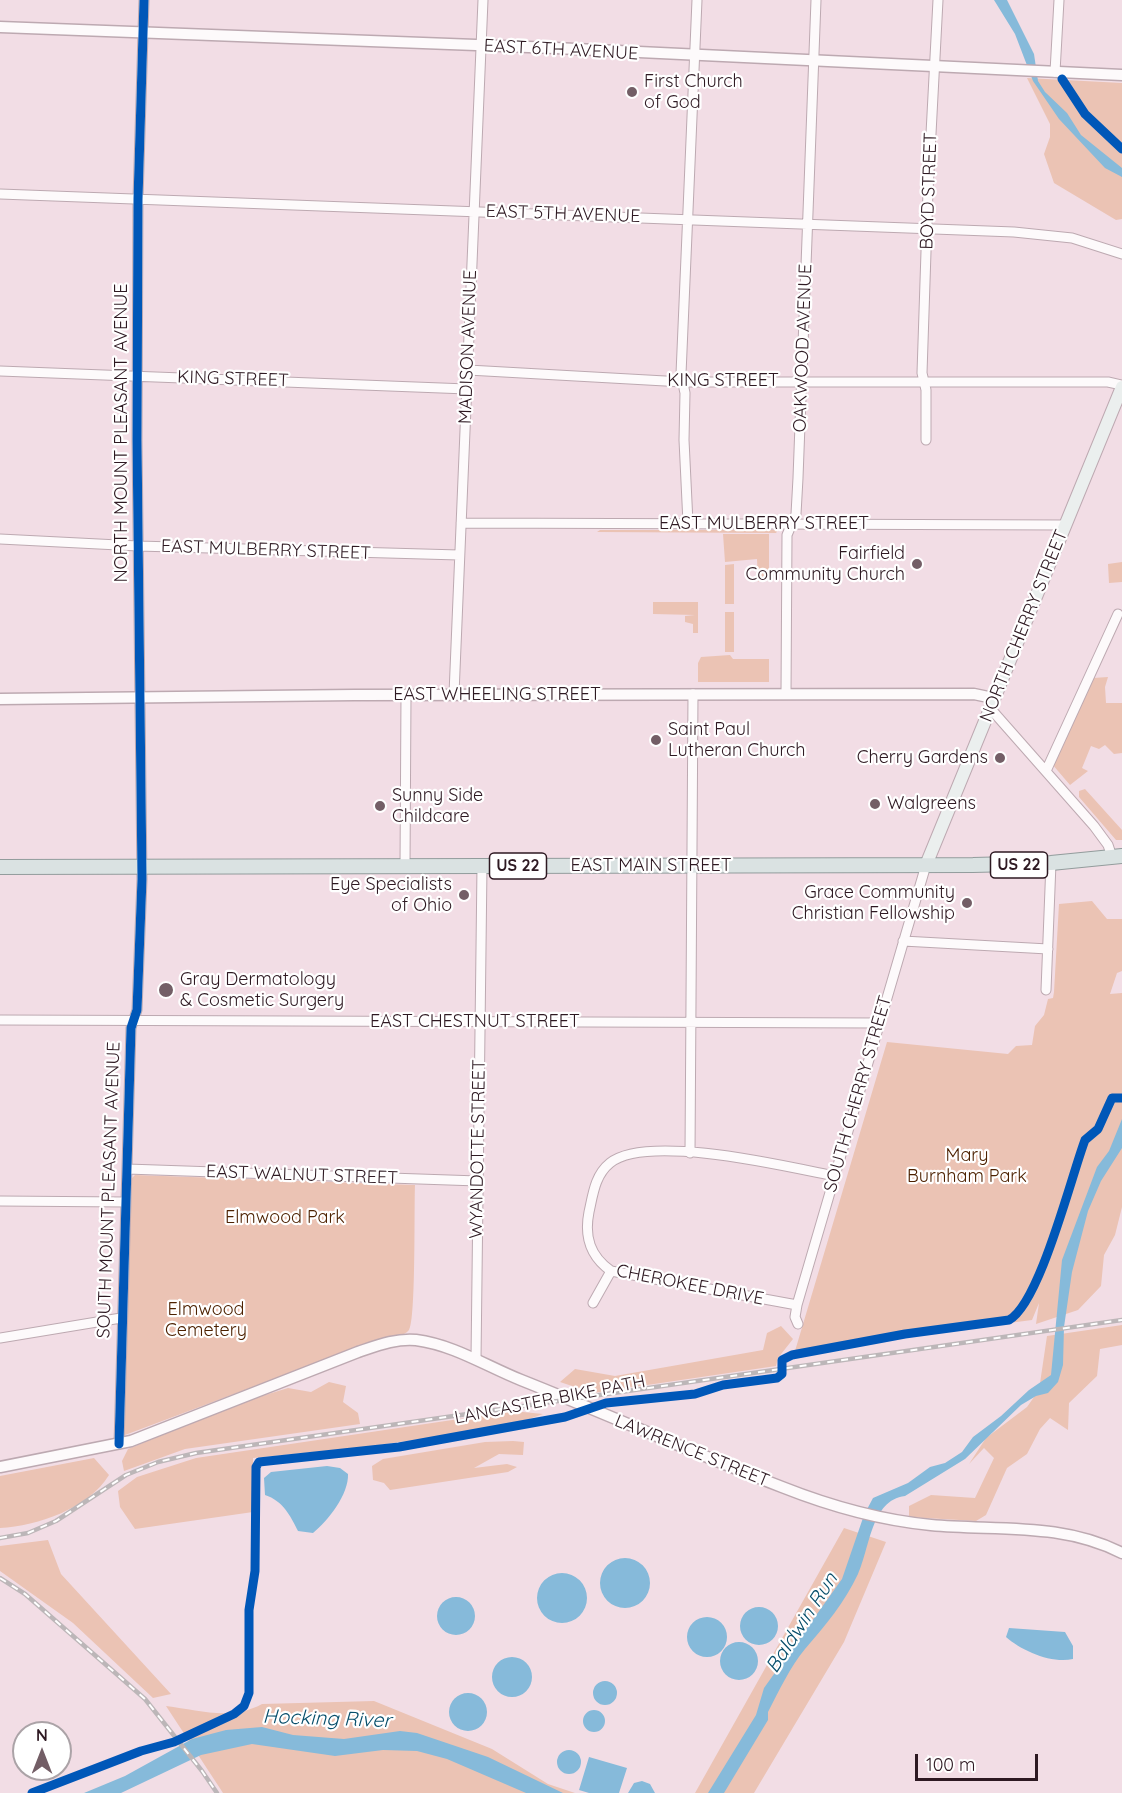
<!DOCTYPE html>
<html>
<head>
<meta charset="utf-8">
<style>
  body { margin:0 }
  #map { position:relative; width:1122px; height:1793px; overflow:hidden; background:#f2dde5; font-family:Quicksand,sans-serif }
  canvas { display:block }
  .north { position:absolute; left:12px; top:1721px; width:60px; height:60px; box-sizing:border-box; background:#fff; border:2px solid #aba3a7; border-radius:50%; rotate:0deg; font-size:16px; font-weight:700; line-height:24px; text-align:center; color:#2e1922 }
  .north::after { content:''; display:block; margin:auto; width:21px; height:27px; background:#735e66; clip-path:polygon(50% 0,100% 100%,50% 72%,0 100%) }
  .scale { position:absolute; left:915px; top:1754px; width:123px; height:27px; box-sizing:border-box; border:3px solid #2e1922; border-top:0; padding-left:8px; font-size:18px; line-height:21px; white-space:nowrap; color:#2e1922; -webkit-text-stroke:4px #fff; paint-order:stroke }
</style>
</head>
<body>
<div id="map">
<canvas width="1122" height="1793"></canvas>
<div class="north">N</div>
<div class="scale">100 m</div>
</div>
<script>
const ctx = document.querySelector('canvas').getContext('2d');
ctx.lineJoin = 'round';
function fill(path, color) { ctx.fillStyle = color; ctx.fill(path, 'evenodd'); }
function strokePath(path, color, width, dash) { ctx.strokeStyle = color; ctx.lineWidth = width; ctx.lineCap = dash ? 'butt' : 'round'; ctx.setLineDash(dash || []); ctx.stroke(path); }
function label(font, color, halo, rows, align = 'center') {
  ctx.font = font + ' Quicksand,sans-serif'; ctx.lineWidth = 4.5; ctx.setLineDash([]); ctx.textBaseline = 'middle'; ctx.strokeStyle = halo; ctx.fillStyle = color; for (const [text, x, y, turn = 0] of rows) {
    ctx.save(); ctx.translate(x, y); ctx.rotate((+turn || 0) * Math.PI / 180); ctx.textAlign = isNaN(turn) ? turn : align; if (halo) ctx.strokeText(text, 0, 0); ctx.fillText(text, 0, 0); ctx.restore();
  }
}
const green = new Path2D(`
  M 1027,78 L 1122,83 L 1122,219 L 1116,220 L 1054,183 L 1044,154 L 1050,137 L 1050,124 Z
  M 600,530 L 778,530 L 776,533 L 597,532 Z
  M 723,534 L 769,534 L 769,570 L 758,582 L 757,559 L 725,562 Z
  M 1122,562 L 1122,582 L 1109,583 L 1108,564 Z
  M 734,564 L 734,604 L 725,604 L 725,565 Z
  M 653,602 L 698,602 L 698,633 L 693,633 L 693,624 L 685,622 L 685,616 L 695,615 L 653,614 Z
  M 725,612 L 734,612 L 734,652 L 725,652 Z
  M 730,655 L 733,659 L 769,659 L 769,682 L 698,682 L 698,663 L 701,657 Z
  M 1108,677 L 1105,687 L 1106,703 L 1122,703 L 1122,753 L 1114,754 L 1105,745 L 1099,749 L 1091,746 L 1082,768 L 1088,771 L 1070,785 L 1052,764 L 1093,678 Z
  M 1085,789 L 1122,830 L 1122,840 L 1116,840 L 1079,797 L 1079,791 Z
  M 1092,901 L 1107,919 L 1122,919 L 1122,971 L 1117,973 L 1110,994 L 1122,993 L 1122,1207 L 1115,1235 L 1104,1255 L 1101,1286 L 1078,1310 L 1036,1324 L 1039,1303 L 1032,1320 L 795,1351 L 887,1042 L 1008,1054 L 1016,1046 L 1032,1045 L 1035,1026 L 1044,1015 L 1048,999 L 1053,998 L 1054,992 L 1059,904 Z
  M 135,1175 L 415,1185 C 414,1206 416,1320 409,1330 C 404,1337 391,1337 383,1338 L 125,1435 L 123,1434 L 132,1178 Z
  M 1122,1325 L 1122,1345 L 1100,1349 L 1097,1376 L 1069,1403 L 1068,1430 L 1050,1418 L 1040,1429 L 1027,1454 L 1007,1468 L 986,1515 L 976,1521 L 909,1517 L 909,1506 L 931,1495 L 975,1498 L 994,1458 L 984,1448 L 969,1464 L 986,1438 L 1027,1407 L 1039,1390 L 1047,1336 Z
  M 781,1326 L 793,1339 L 778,1358 L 776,1366 L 593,1393 L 560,1382 L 575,1369 L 615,1376 L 763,1350 L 767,1333 Z
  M 329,1382 L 346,1386 L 343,1402 L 358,1413 L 360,1424 L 185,1449 L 124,1471 L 122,1461 L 128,1449 L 249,1400 L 288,1388 L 311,1392 Z
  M 513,1411 L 543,1414 L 513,1425 L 366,1447 L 253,1458 L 253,1512 L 135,1529 L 120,1507 L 118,1491 L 137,1477 L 196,1458 Z
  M 513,1441 L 524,1442 L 523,1455 L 499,1454 L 474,1468 L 507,1464 L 517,1467 L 508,1472 L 390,1490 L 384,1483 L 373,1480 L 372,1466 L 383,1459 L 485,1442 Z
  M 94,1458 L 109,1475 C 89,1508 38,1526 0,1528 L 0,1476 Z
  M 844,1528 L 886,1542 L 844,1642 L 754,1793 L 695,1793 Z
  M 48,1540 L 61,1574 L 171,1694 L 153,1698 L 73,1623 L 0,1571 L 0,1546 Z
  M 374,1701 L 492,1749 L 548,1784 L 575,1793 L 223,1793 L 166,1706 C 199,1710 231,1721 262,1704 Z`);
const water = new Path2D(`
  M 994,0 L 1007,0 L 1034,54 L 1038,81 L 1045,92 L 1067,113 L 1081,135 L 1122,168 L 1122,177 L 1105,168 L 1059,119 L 1033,81 L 1015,34 Z
  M 1122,1119 L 1122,1148 L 1101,1181 L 1088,1211 L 1072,1272 L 1064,1327 L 1063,1365 L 1058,1382 L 1048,1393 L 1036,1396 L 1021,1405 L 965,1459 L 905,1496 C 871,1500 870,1548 858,1574 C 845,1602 825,1626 805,1649 C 790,1667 779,1691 768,1712 L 768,1720 L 724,1793 L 708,1793 L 756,1715 L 764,1688 L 842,1579 L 864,1515 L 873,1498 L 908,1483 L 930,1467 L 945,1463 L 962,1452 L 973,1437 L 1001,1416 L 1029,1390 L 1051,1375 L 1062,1260 L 1097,1167 L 1109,1151 Z
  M 327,1466 L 340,1468 L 348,1474 C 349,1494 328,1521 313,1533 L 298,1531 C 290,1515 283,1501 265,1495 L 264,1478 L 271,1472 Z
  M600 1583a25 25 0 1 1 50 0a25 25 0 1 1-50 0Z
  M537 1598a25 25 0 1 1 50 0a25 25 0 1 1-50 0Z
  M437 1616a19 19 0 1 1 38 0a19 19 0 1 1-38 0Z
  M740 1626a19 19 0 1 1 38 0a19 19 0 1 1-38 0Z
  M687 1637a20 20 0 1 1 40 0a20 20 0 1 1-40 0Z
  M 1009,1628 L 1065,1632 L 1073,1646 L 1073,1659 C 1052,1664 1022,1651 1006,1637 Z
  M720 1661a19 19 0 1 1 38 0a19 19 0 1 1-38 0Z
  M492 1677a20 20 0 1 1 40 0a20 20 0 1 1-40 0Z
  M593 1693a12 12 0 1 1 24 0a12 12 0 1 1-24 0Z
  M449 1712a19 19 0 1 1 38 0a19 19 0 1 1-38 0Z
  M583 1721a11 11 0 1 1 22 0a11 11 0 1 1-22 0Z
  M 262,1727 L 293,1735 L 344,1739 L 400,1731 L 417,1733 L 488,1757 L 563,1793 L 526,1793 L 447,1759 L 417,1751 L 383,1750 L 335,1756 L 252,1744 L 201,1755 L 121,1793 L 84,1793 L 125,1776 L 192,1739 L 226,1730 Z
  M557 1762a12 12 0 1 1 24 0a12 12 0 1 1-24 0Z
  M 589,1757 L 627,1768 L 619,1793 L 589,1793 L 579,1790 Z
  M 642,1781 L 650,1784 L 655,1793 L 628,1793 L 634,1783 Z`);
const minor = new Path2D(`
  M 1055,72 L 1059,0
  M 0,194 L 1014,232 L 1072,238 L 1122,254
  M 468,370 L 683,382 L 1108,382 L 1122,385
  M 0,371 L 467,389
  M 926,440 L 926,390 L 922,373 L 928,191 L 938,0
  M 461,523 L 1066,525
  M 688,523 L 684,440 L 685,393 L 681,374 L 697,0
  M 0,539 L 138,546 L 459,555
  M 786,693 L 787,535 L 796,514 L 798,478 L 816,0
  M 454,694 L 483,0
  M 990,708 L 1094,826 L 1108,845 L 1112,857
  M 1046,771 L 1118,614
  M 405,866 L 406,695
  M 903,941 L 1048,949
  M 1046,990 L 1051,863
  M 0,1020 L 879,1023
  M 690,1153 L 693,694
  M 127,1169 L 478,1181
  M 0,1201 L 126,1202
  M 593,1303 L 611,1271
  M 797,1305 L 611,1271 C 590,1256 584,1237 589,1212 C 593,1194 595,1175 610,1163 C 647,1133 789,1167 834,1176
  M 798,1324 L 795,1317 L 797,1305 L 926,865
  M 0,1338 L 121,1318
  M 476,1359 L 482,866
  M 119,1444 L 131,1028 L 137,1010 L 142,879 L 137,440 L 138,199 L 144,0`);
const tertiary = new Path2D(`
  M 0,27 L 555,48 L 1122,75
  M 0,699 L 354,695 L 974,694 L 993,698
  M 0,1467 L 131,1441 L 358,1352 C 376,1346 396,1338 416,1340 C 454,1345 486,1366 521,1380 C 609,1415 694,1453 782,1487 C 830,1506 879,1520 931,1525 C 997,1531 1061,1522 1122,1553`);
const secondary = new Path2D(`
  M 926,865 L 1122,387`);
const primary = new Path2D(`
  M 0,867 L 973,865 L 1051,863 L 1122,856`);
const rail = new Path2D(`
  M 0,1538 L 28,1533 L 56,1521 L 126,1475 L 158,1462 L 196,1453 L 1122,1320
  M 0,1578 L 25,1594 L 145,1699 L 202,1771 L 217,1793`);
const cycleway = new Path2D(`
  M 1062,79 L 1085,114 L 1122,149
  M 119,1444 L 131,1028 L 137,1010 L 142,879 L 137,440 L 138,199 L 144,0
  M 32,1793 L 141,1751 L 174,1742 L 234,1714 L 244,1706 L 249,1693 L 249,1610 L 255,1571 L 256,1467 L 259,1462 L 399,1447 L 565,1417 L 606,1403 L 695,1394 L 723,1385 L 777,1378 L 782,1374 L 782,1360 L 792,1355 L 905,1334 L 1009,1320 C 1040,1303 1071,1177 1085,1140 L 1098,1129 L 1112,1098 L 1122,1098`);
const markers = [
  [632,92,6,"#735e66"],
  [917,564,6,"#735e66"],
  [656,740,6,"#735e66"],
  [1000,758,6,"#735e66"],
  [875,804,6,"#735e66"],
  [380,806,6,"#735e66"],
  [464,895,6,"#735e66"],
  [967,903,6,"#735e66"],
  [166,990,8,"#735e66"]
];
const shields = [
  [1019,865,57],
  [518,866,57]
];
const shieldNames = [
  ["US 22",1019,865],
  ["US 22",518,866]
];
const streetNames = [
  ["EAST 6TH AVENUE",561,50,3],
  ["BOYD STREET",929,191,-88],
  ["EAST 5TH AVENUE",563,214,2],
  ["MADISON AVENUE",468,347,-88],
  ["OAKWOOD AVENUE",803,348,-88],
  ["KING STREET",233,379,2],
  ["KING STREET",723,381],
  ["NORTH MOUNT PLEASANT AVENUE",122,433,-90],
  ["EAST MULBERRY STREET",764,524],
  ["EAST MULBERRY STREET",266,550,2],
  ["NORTH CHERRY STREET",1024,626,-68],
  ["EAST WHEELING STREET",497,695],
  ["EAST MAIN STREET",651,866],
  ["EAST CHESTNUT STREET",475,1022],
  ["SOUTH CHERRY STREET",858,1094,-74],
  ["WYANDOTTE STREET",478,1149,-89],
  ["EAST WALNUT STREET",302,1175,2],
  ["SOUTH MOUNT PLEASANT AVENUE",109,1190,-88],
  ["CHEROKEE DRIVE",690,1285,11],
  ["LANCASTER BIKE PATH",550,1400,-11],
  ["LAWRENCE STREET",692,1451,22]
];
const poiNames = [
  ["First Church",644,82],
  ["of God",644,103],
  ["Fairfield",905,554,"right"],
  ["Community Church",905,575,"right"],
  ["Saint Paul",668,730],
  ["Lutheran Church",668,751],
  ["Cherry Gardens",988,758,"right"],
  ["Sunny Side",392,796],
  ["Childcare",392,817],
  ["Walgreens",887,804],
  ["Eye Specialists",452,885,"right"],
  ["of Ohio",452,906,"right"],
  ["Grace Community",955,893,"right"],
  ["Christian Fellowship",955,914,"right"],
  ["Gray Dermatology",180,980],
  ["& Cosmetic Surgery",180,1001]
];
const parkNames = [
  ["Mary",967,1156],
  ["Burnham Park",967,1177],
  ["Elmwood Park",285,1218],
  ["Elmwood",206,1310],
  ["Cemetery",206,1331]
];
const waterNames = [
  ["Baldwin Run",802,1623,-57],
  ["Hocking River",327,1719,2]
];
fill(green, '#ebc3b4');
fill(water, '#86bada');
strokePath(minor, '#bda9b1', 11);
strokePath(tertiary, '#bda9b1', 13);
strokePath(secondary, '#bda9b1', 14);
strokePath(primary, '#929c9c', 16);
strokePath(minor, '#fdfafb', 9);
strokePath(tertiary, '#fdfafb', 10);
strokePath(secondary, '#ebefee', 12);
strokePath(primary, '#dae2e2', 14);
strokePath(rail, '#bcb6b8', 4.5);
strokePath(rail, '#fff', 2, [7]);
strokePath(cycleway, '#0057b8', 9);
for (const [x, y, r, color] of markers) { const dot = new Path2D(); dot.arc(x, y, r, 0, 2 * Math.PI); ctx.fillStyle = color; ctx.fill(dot); strokePath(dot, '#fff', 2); }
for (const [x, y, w] of shields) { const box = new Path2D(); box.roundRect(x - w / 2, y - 13, w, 26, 4.5); ctx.fillStyle = '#fff'; ctx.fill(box); strokePath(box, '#2e1922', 1.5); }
label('bold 16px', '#2e1922', null, shieldNames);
label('18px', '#2e1922', '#fff', streetNames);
label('18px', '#2e1922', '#fff', poiNames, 'left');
label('18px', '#4d2100', '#fff', parkNames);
label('italic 20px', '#074e6b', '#fff', waterNames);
</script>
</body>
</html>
